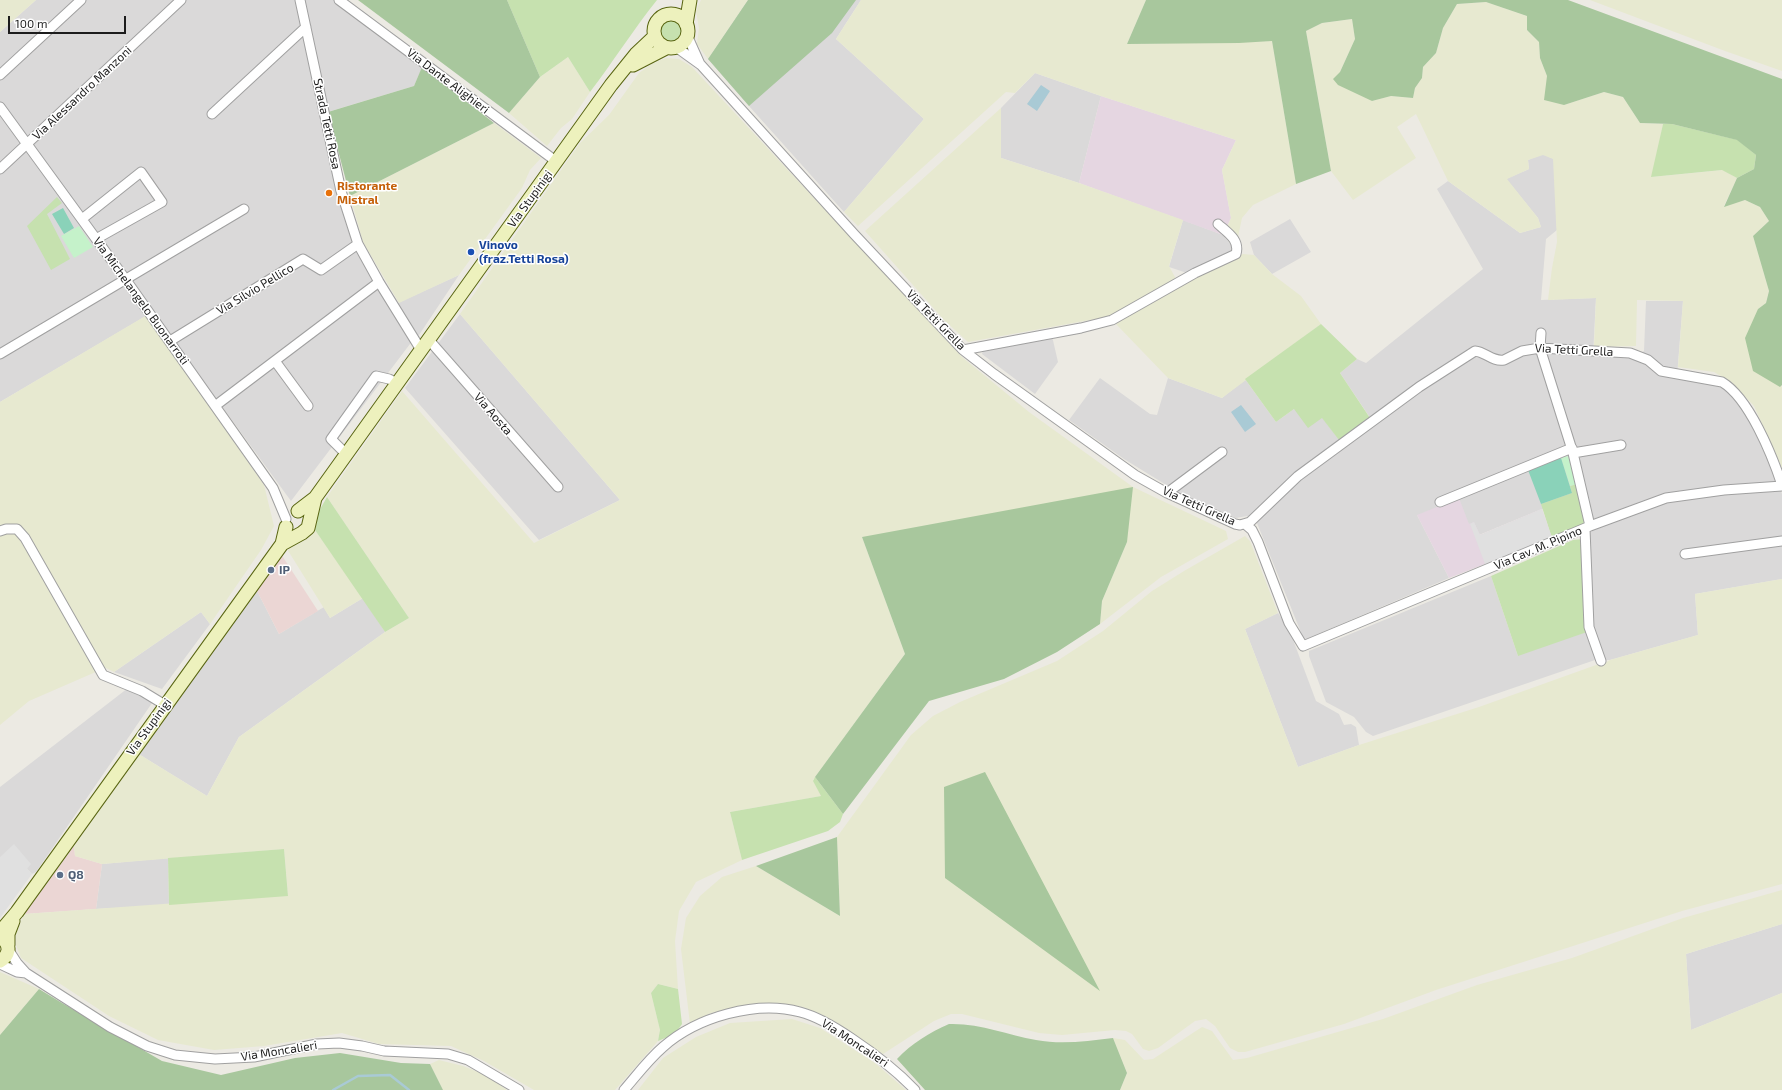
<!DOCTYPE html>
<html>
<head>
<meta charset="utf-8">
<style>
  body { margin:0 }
  #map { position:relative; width:1782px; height:1090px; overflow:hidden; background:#eceae3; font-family:"Exo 2",sans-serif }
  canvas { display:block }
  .scale { position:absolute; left:8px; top:16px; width:118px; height:18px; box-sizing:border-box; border:2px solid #1c1c1c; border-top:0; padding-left:5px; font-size:12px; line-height:14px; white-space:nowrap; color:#1c1c1c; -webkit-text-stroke:3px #fff; paint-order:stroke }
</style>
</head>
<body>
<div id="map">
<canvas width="1782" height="1090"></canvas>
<div class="scale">100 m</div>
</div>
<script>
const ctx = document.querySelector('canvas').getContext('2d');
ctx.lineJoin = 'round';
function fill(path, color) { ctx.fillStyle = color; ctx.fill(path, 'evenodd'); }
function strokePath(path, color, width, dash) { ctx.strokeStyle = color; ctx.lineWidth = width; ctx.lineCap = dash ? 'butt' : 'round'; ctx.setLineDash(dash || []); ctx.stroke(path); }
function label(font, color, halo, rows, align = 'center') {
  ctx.font = font + ' "Exo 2",sans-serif'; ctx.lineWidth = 3; ctx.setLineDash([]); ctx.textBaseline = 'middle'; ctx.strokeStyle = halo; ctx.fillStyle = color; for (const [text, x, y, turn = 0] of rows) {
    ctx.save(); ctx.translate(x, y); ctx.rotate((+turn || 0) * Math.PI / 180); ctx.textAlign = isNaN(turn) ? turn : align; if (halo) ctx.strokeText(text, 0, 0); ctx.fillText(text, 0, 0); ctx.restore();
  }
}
const residential = new Path2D(`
  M 36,0 L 348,0 L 426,59 L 414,86 L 321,114 L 357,247 L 391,306 L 459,275 L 419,335 L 413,340 L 291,501 L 153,312 L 0,402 L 0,32 Z
  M 748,0 L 861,0 L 836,39 L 924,119 L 844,212 L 749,106 L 708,59 Z
  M 1035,73 L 1101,96 L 1079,183 L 1001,158 L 1001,108 Z
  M 1543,154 L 1554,159 L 1557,230 L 1546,239 L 1541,300 L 1596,298 L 1593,356 L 1634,357 L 1644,351 L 1646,301 L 1683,301 L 1677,376 L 1721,384 L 1740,403 L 1750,421 L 1773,468 L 1782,494 L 1782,579 L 1695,594 L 1698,635 L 1610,660 L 1595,660 L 1373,736 L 1366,732 L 1354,717 L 1326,702 L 1309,656 L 1309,651 L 1491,576 L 1518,656 L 1583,539 L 1579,528 L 1542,509 L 1479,535 L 1470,524 L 1417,515 L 1449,578 L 1304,640 L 1257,523 L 1247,516 L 1236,518 L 1181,494 L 1124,459 L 1069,420 L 1100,378 L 1150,414 L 1157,415 L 1168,378 L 1222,398 L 1245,379 L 1276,422 L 1294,409 L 1322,417 L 1344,446 L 1375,425 L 1340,373 L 1357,359 L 1366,363 L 1483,269 L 1437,189 L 1448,181 L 1520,233 L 1541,227 L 1538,218 L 1506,179 L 1529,169 L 1528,160 Z
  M 1290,219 L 1311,252 L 1272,274 L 1254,255 L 1250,242 Z
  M 1183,220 L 1223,235 L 1235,250 L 1190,274 L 1169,267 Z
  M 460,314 L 620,500 L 539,540 L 405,388 Z
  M 1052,336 L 1058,362 L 1035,394 L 982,354 L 983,350 Z
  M 255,587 L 279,634 L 324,607 L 330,618 L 363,598 L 385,632 L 239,737 L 207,796 L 137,753 Z
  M 201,612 L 210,624 L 162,689 L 114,672 Z
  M 1278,613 L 1289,629 L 1316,701 L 1339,714 L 1344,725 L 1351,724 L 1356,727 L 1359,745 L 1298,767 L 1245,629 Z
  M 128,688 L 142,694 L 152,703 L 36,872 L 32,874 L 27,869 L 0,857 L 0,787 Z
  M 168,858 L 169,905 L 96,909 L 102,864 Z
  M 1782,924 L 1782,993 L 1691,1030 L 1686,954 Z`);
const commercial = new Path2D(`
  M 281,554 L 318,611 L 279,634 L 255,587 Z
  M 74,846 L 75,856 L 102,864 L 96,909 L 24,914 Z`);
const industrial = new Path2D(`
  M 1101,96 L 1236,140 L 1222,170 L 1231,218 L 1223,235 L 1079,183 Z
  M 1459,498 L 1469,524 L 1474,522 L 1480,535 L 1542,509 L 1552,538 L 1449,578 L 1417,515 Z`);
const farmland = new Path2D(`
  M 0,0 L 36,0 L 0,32 Z
  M 701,0 L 748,0 L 708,59 L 697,44 L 699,28 L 696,11 Z
  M 861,0 L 1146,0 L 1127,44 L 1272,41 L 1296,184 L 1253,205 L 1242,218 L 1238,237 L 1227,227 L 1231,218 L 1222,170 L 1236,140 L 1101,96 L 1035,73 L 1015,93 L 1006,92 L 858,226 L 844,212 L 924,119 L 836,39 Z
  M 1590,0 L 1782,0 L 1782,71 L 1725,51 Z
  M 1486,2 L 1527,16 L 1527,30 L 1539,42 L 1540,58 L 1547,76 L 1564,105 L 1604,92 L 1623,97 L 1640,123 L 1663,124 L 1652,177 L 1723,170 L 1737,178 L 1724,206 L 1745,200 L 1760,207 L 1769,221 L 1753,236 L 1769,291 L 1766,303 L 1758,309 L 1781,387 L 1782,385 L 1782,468 L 1754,406 L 1731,382 L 1714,372 L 1678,367 L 1683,301 L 1637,300 L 1636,346 L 1594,347 L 1596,298 L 1548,300 L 1552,268 L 1557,242 L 1553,159 L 1543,155 L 1528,160 L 1529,169 L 1507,179 L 1538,218 L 1541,227 L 1520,233 L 1448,181 L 1416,114 L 1397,127 L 1416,158 L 1353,200 L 1331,171 L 1306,31 L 1322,23 L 1352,19 L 1355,39 L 1340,72 L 1372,101 L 1391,96 L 1413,98 L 1415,88 L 1422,78 L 1423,67 L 1436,53 L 1443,28 L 1457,4 Z
  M 568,57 L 590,92 L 572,119 L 561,128 L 547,146 L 509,113 L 540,77 Z
  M 666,58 L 679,59 L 692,67 L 962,357 L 1029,412 L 1133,487 L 1226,531 L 1228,539 L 1161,577 L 1100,624 L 1102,601 L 1127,542 L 862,537 L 905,654 L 813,780 L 821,796 L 730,812 L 742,860 L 696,882 L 679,911 L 675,941 L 678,989 L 658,984 L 651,993 L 660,1030 L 658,1041 L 615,1090 L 534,1090 L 484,1061 L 451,1046 L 379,1044 L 342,1033 L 264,1046 L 214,1050 L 158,1040 L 109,1016 L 21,958 L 16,945 L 16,933 L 24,914 L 288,895 L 284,849 L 102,864 L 75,856 L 74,846 L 137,753 L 207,796 L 239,737 L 385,632 L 409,618 L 327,497 L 402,391 L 534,543 L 620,500 L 460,314 L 580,143 L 609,115 L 639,73 L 653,63 Z
  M 1001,108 L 1001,158 L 1079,183 L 1183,220 L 1169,266 L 1176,279 L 1145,298 L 1107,317 L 968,342 L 944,320 L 865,231 Z
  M 494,123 L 541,158 L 530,170 L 522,188 L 459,275 L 399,303 L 363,242 L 350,196 Z
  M 1243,254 L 1254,255 L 1272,274 L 1301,296 L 1321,324 L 1222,398 L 1168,378 L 1115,323 L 1211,268 Z
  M 147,315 L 264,485 L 274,526 L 261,550 L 210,624 L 201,612 L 114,672 L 104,667 L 19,525 L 8,525 L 0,528 L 0,402 Z
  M 315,530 L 363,598 L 330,618 L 287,549 L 298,538 L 308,535 Z
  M 12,532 L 21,537 L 98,671 L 29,701 L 0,725 L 0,536 Z
  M 1245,536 L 1250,541 L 1278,613 L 1245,629 L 1298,767 L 1359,745 L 1479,707 L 1596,665 L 1603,664 L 1610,660 L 1698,635 L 1695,594 L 1782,579 L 1782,884 L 1682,911 L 1436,990 L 1344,1024 L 1245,1052 L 1238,1052 L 1230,1048 L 1215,1026 L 1206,1019 L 1195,1021 L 1158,1048 L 1149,1051 L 1143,1049 L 1132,1034 L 1126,1031 L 1115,1030 L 1062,1035 L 1039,1033 L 962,1014 L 951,1014 L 934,1021 L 883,1054 L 827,1017 L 803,1007 L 777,1004 L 733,1008 L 711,1013 L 690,1024 L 681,949 L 686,918 L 700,896 L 722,877 L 756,866 L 840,916 L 837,837 L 911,735 L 933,716 L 960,702 L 1057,661 L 1103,631 L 1152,591 L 1184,571 Z
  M 1782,890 L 1782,924 L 1686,954 L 1691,1030 L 1782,993 L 1782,1090 L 1120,1090 L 1127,1073 L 1113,1038 L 1125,1040 L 1144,1060 L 1153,1059 L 1202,1027 L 1212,1031 L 1233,1060 L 1247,1058 L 1383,1019 L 1477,985 L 1572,958 L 1683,918 Z
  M 0,972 L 39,989 L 0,1035 Z
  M 792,1019 L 820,1028 L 875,1063 L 906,1090 L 638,1090 L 663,1058 L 696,1037 L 730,1023 Z
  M 439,1060 L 463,1066 L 488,1076 L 507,1090 L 443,1090 L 430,1064 Z`);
const grass = new Path2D(`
  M 507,0 L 657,0 C 633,30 613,62 590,92 L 568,57 L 540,77 Z
  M659 30a12 12 0 1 1 24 0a12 12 0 1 1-24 0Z
  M 1663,124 L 1672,124 L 1738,140 L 1756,155 L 1754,169 L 1737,178 L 1722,170 L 1651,177 Z
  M 57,197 L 62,203 L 47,214 L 70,259 L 51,270 L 27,226 Z
  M 1321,324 L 1357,359 L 1340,373 L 1370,418 L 1339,440 L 1322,418 L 1308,428 L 1294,409 L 1276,422 L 1245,379 Z
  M 1577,484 L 1588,524 L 1552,538 L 1541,504 L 1572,493 L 1570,486 Z
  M 327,497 L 409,618 L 385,632 L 315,530 L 319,511 Z
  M 1583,539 L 1587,632 L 1518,656 L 1491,576 L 1573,540 Z
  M 815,777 L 843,814 L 840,822 L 828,831 L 742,860 L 730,812 L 821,796 L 813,781 Z
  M 284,849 L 288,896 L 169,905 L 168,858 Z
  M 658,984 L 678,989 L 682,1024 L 675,1034 L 658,1041 L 660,1030 L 651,993 Z`);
const forest = new Path2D(`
  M 358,0 L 507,0 L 540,77 L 509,113 Z
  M 748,0 L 856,0 L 832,33 L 749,106 L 708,59 Z
  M 1146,0 L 1568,0 L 1782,79 L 1782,385 L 1780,387 L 1753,371 L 1745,338 L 1758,309 L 1766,303 L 1769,291 L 1753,236 L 1769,221 L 1760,207 L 1745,200 L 1724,207 L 1737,178 L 1754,169 L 1756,155 L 1737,140 L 1672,124 L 1640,123 L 1623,97 L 1604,92 L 1564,105 L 1544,100 L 1547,76 L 1540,58 L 1539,42 L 1527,30 L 1527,16 L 1486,2 L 1457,4 L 1443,28 L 1436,53 L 1423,67 L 1422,78 L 1415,88 L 1413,98 L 1391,96 L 1372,101 L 1338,85 L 1333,79 L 1340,72 L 1355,39 L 1352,19 L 1322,23 L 1306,31 L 1331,171 L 1296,184 L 1272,41 L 1239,43 L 1127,44 Z
  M 422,67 L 494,123 L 350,196 L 328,112 L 414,86 Z
  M 1133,487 L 1127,542 L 1102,601 L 1100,624 L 1057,652 L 1004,679 L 929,701 L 843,814 L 815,777 L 905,654 L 862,537 Z
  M 985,772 L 1100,991 L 945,878 L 944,787 Z
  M 837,837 L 840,916 L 756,866 Z
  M 39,989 L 62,1003 L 162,1061 L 221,1075 L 295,1058 L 340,1053 L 401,1063 L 430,1064 L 443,1090 L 0,1090 L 0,1035 Z
  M 949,1024 C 980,1023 1007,1035 1036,1040 C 1062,1045 1087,1041 1113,1038 L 1127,1073 L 1120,1090 L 925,1090 L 897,1059 C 911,1044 930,1032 949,1024 Z`);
const park = new Path2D(`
  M 79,226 L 93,247 L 74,258 L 61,236 Z
  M 1568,456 L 1577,484 L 1570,486 L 1561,458 Z`);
const pitch = new Path2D(`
  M 63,208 L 74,228 L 64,234 L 52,214 Z
  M 1561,458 L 1572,493 L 1541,504 L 1528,470 Z`);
const parking = new Path2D(`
  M 1542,509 L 1552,538 L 1485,564 L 1470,524 L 1474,522 L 1480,535 Z
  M 14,844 L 31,864 L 27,869 L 32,874 L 0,918 L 0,857 Z`);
const water = new Path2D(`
  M 1041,85 L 1050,91 L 1037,111 L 1027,104 Z
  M 1241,405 L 1256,424 L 1245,432 L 1231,412 Z`);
const stream = new Path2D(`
  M 333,1090 L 358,1076 L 390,1075 L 409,1090`);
const street = new Path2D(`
  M 300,0 L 341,191 L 358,244 L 379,282 L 421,350
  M 339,0 L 557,162
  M 687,35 L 700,64
  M 676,47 L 701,65 L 854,234 L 963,350 L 994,374 L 1135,475 L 1167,493 L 1235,524 L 1240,525 L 1250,522 L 1298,476 L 1419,387 L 1475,351 C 1486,352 1492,362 1504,360 L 1522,351 L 1540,348 L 1630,353 L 1648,360 L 1661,371 L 1722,382 C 1749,398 1772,455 1782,485
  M 0,75 L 81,0
  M 0,107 L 126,280 L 273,488 L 286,519
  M 212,114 L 306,27
  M 0,169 L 181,0
  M 82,219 L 141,172 L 162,202 L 96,239
  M 1541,333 L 1540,348 L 1573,453 L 1590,526
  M 429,340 L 558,487
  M 170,341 L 303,259 L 321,270 L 358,244
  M 963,350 L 1081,328 L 1112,320 L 1195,273 L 1236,254 C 1240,240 1228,233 1218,224
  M 0,354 L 244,209
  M 275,361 L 308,406
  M 215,406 L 379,282
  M 1573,453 L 1621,445
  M 346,454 L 331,439 L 376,376 L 389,379 L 397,383
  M 1167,493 L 1222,452
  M 1440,502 L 1572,448
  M 1245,524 L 1252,530 L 1258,542 L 1289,623 L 1303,646 L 1590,526 L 1666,498 L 1724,490 L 1782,486
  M 1585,529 L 1589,627 L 1601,661
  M 0,531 L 6,529 L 17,529 L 25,538 L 103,675 L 142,691 L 165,705
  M 1685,554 L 1782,541
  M 8,949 L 17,963 L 26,973 L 110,1027 L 147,1046 L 175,1055 L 215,1059 L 254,1057 L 317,1044 L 339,1043 L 362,1046 L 384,1051 L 448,1054 L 468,1060 L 519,1090
  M 0,964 L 17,972 L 26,973
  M 624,1090 C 637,1075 648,1060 663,1047 C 697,1017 756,1000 800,1012 C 819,1017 835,1027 851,1038 C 875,1054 895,1069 915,1090`);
const secondary = new Path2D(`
  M654 31a17 17 0 1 1 34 0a17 17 0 1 1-34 0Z
  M 686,24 L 690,0
  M 633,65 L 666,48
  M 298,511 L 315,498 L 611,85 L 636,54 L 654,37
  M 282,544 L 302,533 L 308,528 L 315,498
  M 0,932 L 17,912 L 282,544 L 286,527
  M 8,945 L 8,934 L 13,921
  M 0,961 C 9,956 11,946 3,939`);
const markers = [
  [329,193,4,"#e8710a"],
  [471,252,4,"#1a4fb4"],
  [271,570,4,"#5c6f8a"],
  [60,875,4,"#5c6f8a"]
];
const streetNames = [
  ["Via Dante Alighieri",448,81,37],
  ["Via Alessandro Manzoni",82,93,-43],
  ["Strada Tetti Rosa",327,124,78],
  ["Via Stupinigi",530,199,-54],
  ["Via Silvio Pellico",255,289,-31],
  ["Via Michelangelo Buonarroti",141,301,54],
  ["Via Tetti Grella",936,320,46],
  ["Via Tetti Grella",1574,350,3],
  ["Via Aosta",493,414,49],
  ["Via Tetti Grella",1199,506,24],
  ["Via Cav. M. Pipino",1538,548,-23],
  ["Via Stupinigi",149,727,-54],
  ["Via Moncalieri",855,1043,33],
  ["Via Moncalieri",279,1051,-9]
];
const foodNames = [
  ["Ristorante",337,186],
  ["Mistral",337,200]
];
const transitNames = [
  ["Vinovo",479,245],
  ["(fraz.Tetti Rosa)",479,259]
];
const serviceNames = [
  ["IP",279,570],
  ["Q8",68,875]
];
fill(residential, '#dad9d9');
fill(commercial, '#ebd6d4');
fill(industrial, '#e5d6e1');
fill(farmland, '#e7e9d0');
fill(grass, '#c6e1af');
fill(forest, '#a8c79d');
fill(park, '#c5f2ca');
fill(pitch, '#8ad2b9');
fill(parking, '#e0e0e0');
fill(water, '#a9cad5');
strokePath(stream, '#a9cad5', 2.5);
strokePath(street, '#a0a0a0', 11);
strokePath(secondary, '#596512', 15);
strokePath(street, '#fff', 9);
strokePath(secondary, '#edf1bd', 13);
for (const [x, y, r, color] of markers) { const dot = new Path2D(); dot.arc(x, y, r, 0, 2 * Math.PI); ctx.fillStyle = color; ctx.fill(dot); strokePath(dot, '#fff', 1.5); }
label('12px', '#1c1c1c', '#fff', streetNames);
label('bold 12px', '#c56008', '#fff', foodNames, 'left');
label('bold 12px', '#164399', '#fff', transitNames, 'left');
label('bold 12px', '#4e5e75', '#fff', serviceNames, 'left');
</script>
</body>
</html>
